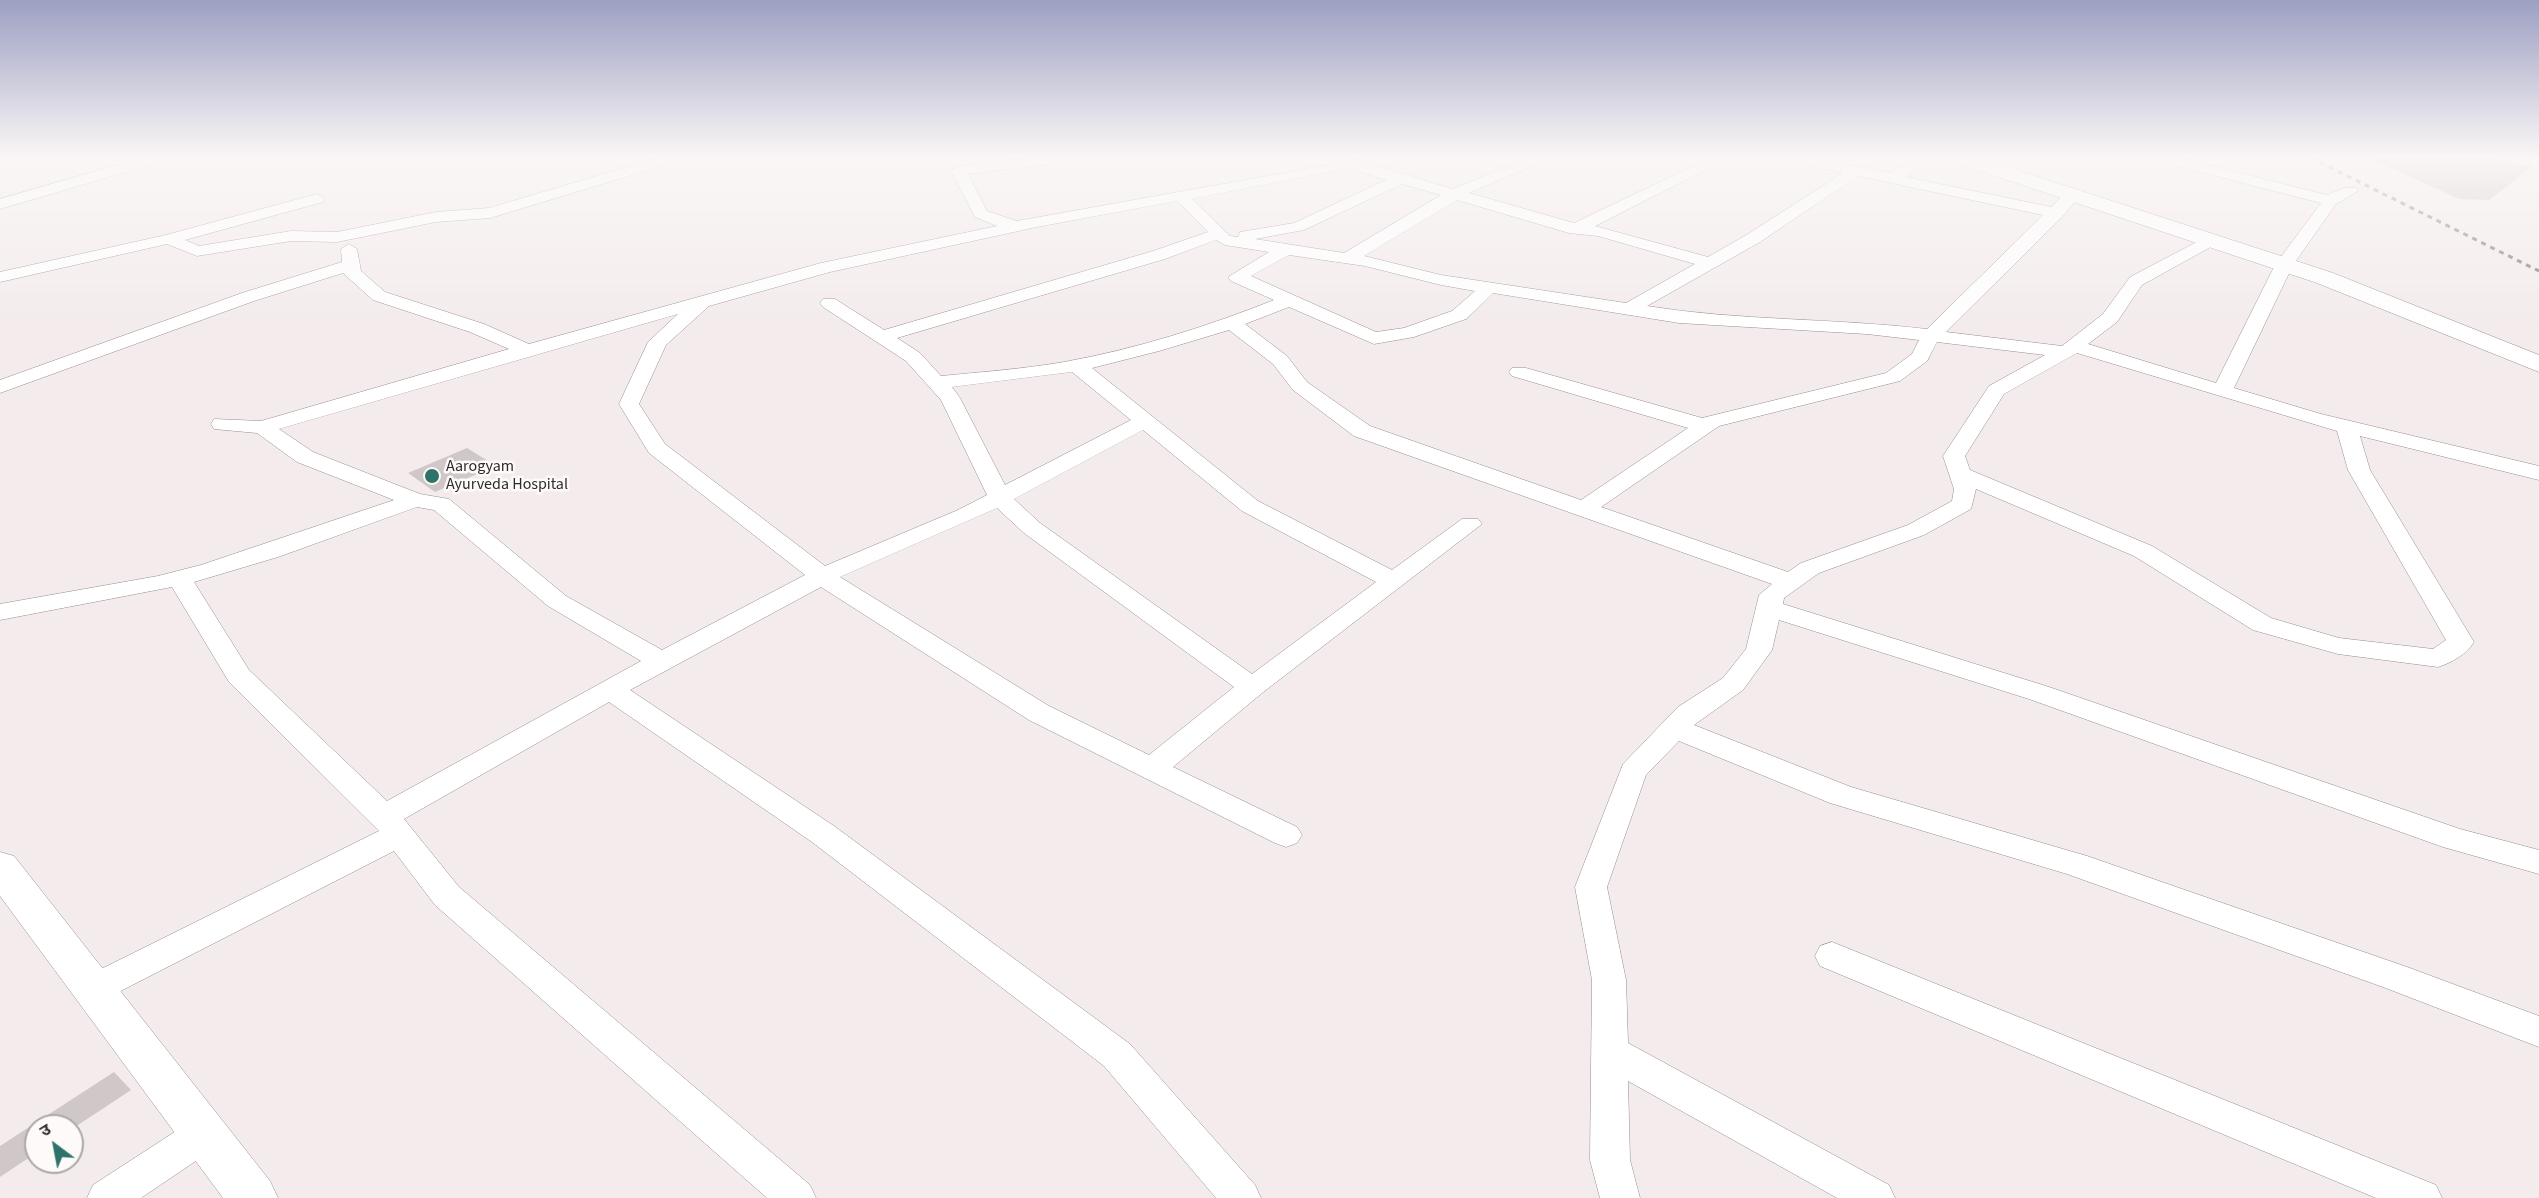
<!DOCTYPE html>
<html>
<head>
<meta charset="utf-8">
<style>
  body { margin:0 }
  #map { position:relative; width:2539px; height:1198px; overflow:hidden; background:#f4ecec; font-family:"Source Sans 3","Noto Sans Devanagari",sans-serif }
  canvas { display:block }
  .north { position:absolute; left:24px; top:1114px; width:60px; height:60px; box-sizing:border-box; background:#fffafa; border:2px solid #aca7a8; border-radius:50%; rotate:328deg; font-size:16px; font-weight:700; line-height:24px; text-align:center; color:#2f2b2c }
  .north::after { content:''; display:block; margin:auto; width:21px; height:27px; background:#2d7369; clip-path:polygon(50% 0,100% 100%,50% 72%,0 100%) }
</style>
</head>
<body>
<div id="map">
<canvas width="2539" height="1198"></canvas>
<div class="north">उ</div>
</div>
<script>
const ctx = document.querySelector('canvas').getContext('2d');
ctx.lineJoin = 'round';
function fill(path, color) { ctx.fillStyle = color; ctx.fill(path, 'evenodd'); }
function strokePath(path, color, width, dash) { ctx.strokeStyle = color; ctx.lineWidth = width; ctx.lineCap = dash ? 'butt' : 'round'; ctx.setLineDash(dash || []); ctx.stroke(path); }
function label(font, color, halo, rows, align = 'center') {
  ctx.font = font + ' "Source Sans 3",sans-serif'; ctx.lineWidth = 5; ctx.setLineDash([]); ctx.textBaseline = 'middle'; ctx.strokeStyle = halo; ctx.fillStyle = color; for (const [text, x, y, turn = 0] of rows) {
    ctx.save(); ctx.translate(x, y); ctx.rotate((+turn || 0) * Math.PI / 180); ctx.textAlign = isNaN(turn) ? turn : align; if (halo) ctx.strokeText(text, 0, 0); ctx.fillText(text, 0, 0); ctx.restore();
  }
}
const building = new Path2D(`
  M 2369,158 L 2486,158 L 2533,166 L 2489,200 L 2459,199 Z
  M 467,448 L 496,466 L 435,492 L 408,473 Z
  M 114,1072 L 131,1090 L 72,1129 L 72,1126 L 36,1126 L 36,1153 L 0,1177 L 0,1146 Z`);
const minor = new Path2D(`
  M 141,158 L 165,158 L 163,161 L 0,209 L 0,199 Z
  M 657,158 L 680,158 L 678,161 L 490,218 L 436,222 L 337,242 L 291,241 L 197,256 L 167,244 L 0,282 L 0,272 L 166,235 L 317,194 L 325,199 L 323,202 L 185,240 L 199,246 L 291,231 L 337,232 L 436,212 L 489,208 Z
  M 1030,158 L 1076,158 L 1069,162 L 968,174 L 987,211 L 1017,221 L 1334,164 L 1336,158 L 1350,158 L 1453,189 L 1529,158 L 1550,158 L 1469,193 L 1574,223 L 1710,158 L 1729,158 L 1595,226 L 1708,257 L 1748,234 L 1843,173 L 1790,161 L 1788,158 L 1817,158 L 1890,173 L 1913,158 L 1930,158 L 1906,177 L 2051,207 L 2066,192 L 2072,190 L 2080,195 L 2063,216 L 1946,332 L 2062,346 L 2103,314 L 2130,277 L 2210,235 L 2218,240 L 2216,244 L 2142,285 L 2117,322 L 2088,344 L 2216,383 L 2275,265 L 2321,203 L 2158,161 L 2156,158 L 2181,158 L 2327,195 L 2344,188 L 2356,188 L 2358,191 L 2336,204 L 2293,265 L 2234,388 L 2321,414 L 2539,466 L 2539,480 L 2360,436 L 2370,470 L 2474,642 C 2467,654 2451,663 2438,667 L 2338,654 L 2253,630 L 2134,556 L 1976,489 L 1971,509 L 1924,535 L 1819,573 L 1784,598 L 1783,604 L 2049,687 L 2460,829 L 2539,850 L 2539,874 L 2443,847 L 2029,699 L 1779,620 L 1772,650 L 1743,690 L 1694,725 L 1851,787 L 2087,856 L 2407,967 L 2539,1016 L 2539,1047 L 2383,987 L 2067,874 L 1830,803 L 1679,741 L 1646,775 L 1607,887 L 1626,980 L 1628,1043 L 1889,1185 L 1895,1198 L 1837,1198 L 1628,1081 L 1630,1160 L 1640,1198 L 1600,1198 L 1590,1160 L 1592,980 L 1575,887 L 1623,764 L 1678,707 L 1723,678 L 1746,649 L 1759,595 L 1772,584 L 1354,436 L 1293,390 L 1273,364 L 1229,330 L 1159,351 L 1092,368 L 1258,501 L 1392,570 L 1462,519 L 1478,519 L 1482,524 L 1262,693 L 1173,767 L 1297,827 L 1302,835 L 1297,843 L 1286,847 L 1275,843 L 1029,720 L 821,587 L 630,690 L 834,826 L 1130,1044 L 1255,1185 L 1261,1198 L 1216,1198 L 1104,1066 L 812,842 L 609,702 L 404,819 L 459,887 L 810,1185 L 816,1198 L 767,1198 L 435,905 L 394,851 L 105,999 L 93,1003 L 81,999 L 76,989 L 81,979 L 379,831 L 229,682 L 172,587 L 0,620 L 0,604 L 158,576 L 201,565 L 394,500 L 297,462 L 257,433 L 214,429 L 211,424 L 214,419 L 261,421 L 509,349 L 470,332 L 373,300 L 343,273 L 254,301 L 0,393 L 0,380 L 242,293 L 342,262 L 341,249 L 349,244 L 357,249 L 361,271 L 385,292 L 484,324 L 529,344 L 821,263 L 997,226 L 975,217 L 951,171 L 959,166 ZM 1348,168 L 1386,180 L 1294,223 L 1240,232 L 1238,237 L 1230,236 L 1192,199 ZM 1858,176 L 2043,215 L 1927,329 C 1834,318 1739,321 1647,306 L 1760,242 ZM 1402,184 L 1441,195 L 1344,253 L 1255,239 L 1304,230 ZM 1457,200 L 1569,233 L 1598,236 L 1695,264 L 1626,303 L 1441,275 L 1364,256 ZM 1177,201 L 1208,232 L 1153,251 L 884,330 L 835,299 L 823,299 L 820,303 L 823,307 L 906,361 L 941,400 L 987,495 L 958,510 L 825,566 L 665,444 L 639,404 L 666,345 L 709,306 L 830,272 L 1037,227 ZM 1216,240 L 1225,245 L 1269,252 L 1228,277 L 1231,281 L 1274,300 C 1206,327 1136,349 1064,362 C 1023,369 982,372 941,376 L 920,353 L 897,338 L 1165,259 ZM 1289,255 L 1365,266 L 1441,285 L 1475,291 L 1452,311 L 1404,328 L 1376,332 L 1251,276 ZM 1493,293 L 1679,323 L 1867,334 L 1919,340 L 1912,354 L 1886,373 L 1702,418 L 1526,368 L 1512,368 L 1509,372 L 1512,376 L 1688,428 L 1581,500 L 1370,426 L 1307,382 L 1287,356 L 1245,324 L 1289,307 L 1374,344 L 1414,337 L 1466,319 ZM 678,314 L 648,342 L 619,404 L 649,453 L 805,575 L 662,650 L 566,596 L 449,499 L 420,494 L 313,452 L 279,429 ZM 1937,342 L 2045,355 L 1989,386 L 1943,456 L 1954,489 L 1952,501 L 1908,525 L 1801,563 L 1788,572 L 1601,507 L 1719,426 L 1900,381 L 1927,361 ZM 2077,353 L 2337,431 L 2348,470 L 2446,640 L 2433,649 L 2339,638 L 2271,618 L 2152,546 L 1970,470 L 1965,456 L 2004,394 ZM 1072,372 L 1131,420 L 1005,485 L 960,398 L 952,387 ZM 1143,430 L 1242,511 L 1376,582 L 1252,674 L 1040,523 L 1014,499 ZM 417,507 L 434,510 L 548,606 L 641,661 L 387,801 L 249,670 L 194,582 L 278,557 ZM 997,508 L 1024,533 L 1234,687 L 1149,755 L 1049,706 L 840,577 Z
  M 2021,158 L 2043,158 L 1999,176 L 1991,171 Z
  M 1832,942 L 2436,1185 L 2442,1198 L 2376,1198 L 1820,966 L 1815,956 L 1820,946 Z
  M 204,1117 L 218,1122 L 223,1134 L 218,1146 L 141,1198 L 87,1198 L 93,1185 L 190,1122 Z`);
const tertiary = new Path2D(`
  M 0,852 L 14,856 L 270,1181 L 278,1198 L 223,1198 L 0,896 Z`);
const primary = new Path2D(`
  M 1951,158 L 1980,158 L 2333,273 L 2539,355 L 2539,372 L 2317,283 L 1953,162 Z`);
const rail = new Path2D(`
  M 2311,158 L 2539,271`);
const markers = [
  [432,476,8,"#2d7369"]
];
const poiNames = [
  ["Aarogyam",446,467],
  ["Ayurveda Hospital",446,485]
];
fill(building, '#cfc7c8');
strokePath(minor, '#968e8f', 1);
strokePath(tertiary, '#968e8f', 1);
strokePath(primary, '#968e8f', 1);
fill(minor, '#fff');
fill(tertiary, '#fff');
fill(primary, '#fff');
strokePath(rail, '#857f80', 3, [5, 5]);
const sky = ctx.createLinearGradient(0, 0, 0, 326);
sky.addColorStop(0, '#9ca0c2');
sky.addColorStop(0.48, '#faf6f6');
sky.addColorStop(1, '#faf6f600');
ctx.fillStyle = sky;
ctx.fillRect(0, 0, 2539, 326);
for (const [x, y, r, color] of markers) { const dot = new Path2D(); dot.arc(x, y, r, 0, 2 * Math.PI); ctx.fillStyle = color; ctx.fill(dot); strokePath(dot, '#fffafa', 2); }
label('16px', '#2f2b2c', '#fffafa', poiNames, 'left');
</script>
</body>
</html>
